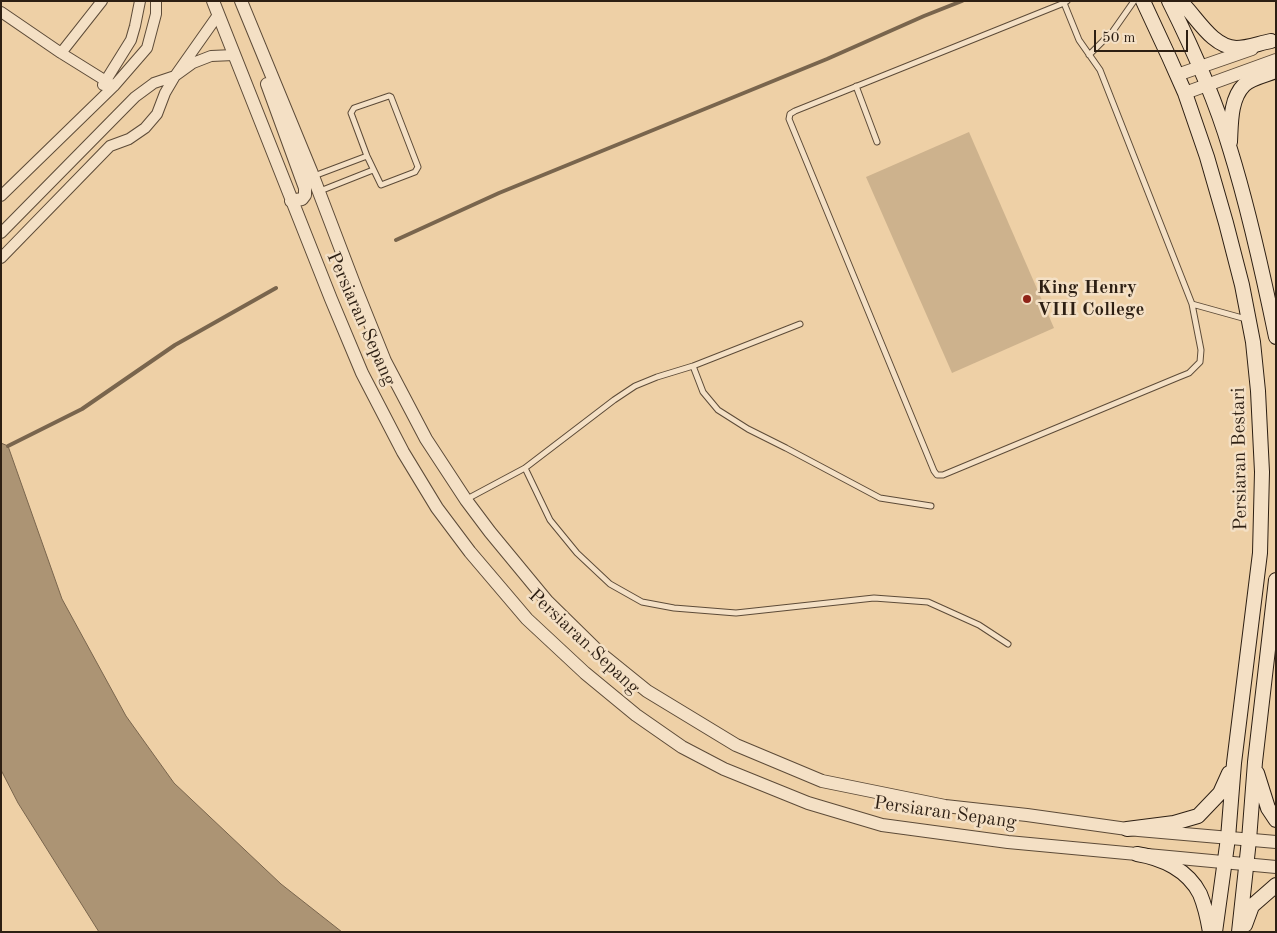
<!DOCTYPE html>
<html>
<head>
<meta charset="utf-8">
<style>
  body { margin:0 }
  #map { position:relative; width:1277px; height:933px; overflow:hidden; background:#eed0a6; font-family:"Old Standard TT",serif }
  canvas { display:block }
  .frame { position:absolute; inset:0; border:2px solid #2d1f13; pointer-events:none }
  .scale { position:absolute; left:1094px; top:30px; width:94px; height:22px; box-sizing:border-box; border:2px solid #2d1f13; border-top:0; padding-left:6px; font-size:15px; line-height:18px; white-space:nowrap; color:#2d1f13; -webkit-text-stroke:4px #f4e0c5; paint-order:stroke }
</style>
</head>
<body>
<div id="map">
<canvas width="1277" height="933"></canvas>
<div class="frame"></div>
<div class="scale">50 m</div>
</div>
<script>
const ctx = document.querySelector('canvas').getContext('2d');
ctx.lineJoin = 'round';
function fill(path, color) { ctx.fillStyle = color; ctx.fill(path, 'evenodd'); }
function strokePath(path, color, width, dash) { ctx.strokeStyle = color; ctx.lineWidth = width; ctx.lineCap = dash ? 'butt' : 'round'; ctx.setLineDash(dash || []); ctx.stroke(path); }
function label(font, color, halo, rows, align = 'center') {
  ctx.font = font + ' "Old Standard TT",serif'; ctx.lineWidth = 5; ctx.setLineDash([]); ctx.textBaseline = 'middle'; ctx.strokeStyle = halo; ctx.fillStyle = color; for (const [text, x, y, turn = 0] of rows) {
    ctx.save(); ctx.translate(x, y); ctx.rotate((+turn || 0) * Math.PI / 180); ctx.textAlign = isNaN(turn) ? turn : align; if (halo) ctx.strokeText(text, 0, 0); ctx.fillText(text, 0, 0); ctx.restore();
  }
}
const green = new Path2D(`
  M 969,132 L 1054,328 L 952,373 L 866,177 Z`);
const water = new Path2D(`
  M 1,443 L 8,446 L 62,599 L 126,716 L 174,783 L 281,884 L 342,932 L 99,932 L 18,803 L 1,770 Z`);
const stream = new Path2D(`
  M 396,240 L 499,193 L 827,59 L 924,16 L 962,1
  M 8,446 L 82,409 L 175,345 L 276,288`);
const service = new Path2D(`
  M 1064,3 L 1079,40 L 1100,70 L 1192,304 L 1201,350 L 1200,362 L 1189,373 L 1179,377 L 943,475 L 937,475 L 934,471 L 789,119 L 790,114 L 795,111 L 1064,3 L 1067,1
  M 1089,55 L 1113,31 L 1134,1
  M 856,86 L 877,142
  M 389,96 L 391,97 L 418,167 L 415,172 L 381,185 L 367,156 L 351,113 L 354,108 Z
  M 314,176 L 367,156
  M 320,191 L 373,170
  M 1192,304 L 1246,319
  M 693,366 L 703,392 L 718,410 L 748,429 L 786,448 L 880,498 L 931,506
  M 525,468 L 550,520 L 577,553 L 610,584 L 642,602 L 674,608 L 736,613 L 874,598 L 928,602 L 979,625 L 1008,644
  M 467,499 L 525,468 L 614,400 L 635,386 L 657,377 L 693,366 L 800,324`);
const minor = new Path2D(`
  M 1,12 L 61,53 L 114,86
  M 61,53 L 102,1
  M 103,85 L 131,40 L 135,26 L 140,1
  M 1,196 L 114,86 L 147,48 L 156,14 L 156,1
  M 1,233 L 135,97 L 154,83 L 175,76 L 218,15
  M 1,258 L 110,146 L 129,139 L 145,128 L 157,114 L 165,93 L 175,76 L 193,63 L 211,56 L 234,55`);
const tertiary = new Path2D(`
  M 213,1 L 331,299 L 362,373 L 403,452 L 437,508 L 470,552 L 527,619 L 585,673 L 636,715 L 682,747 L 724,769 L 808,803 L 882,825 L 1008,842 L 1276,867
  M 241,1 L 311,171 L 356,289 L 385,361 L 426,439 L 466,500 L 490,532 L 547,601 L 600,653 L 647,691 L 736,745 L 822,781 L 945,806 L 1027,815 L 1127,829 L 1276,842
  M 1177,75 L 1252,49
  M 267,84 L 305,188 L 305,195 L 302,199 L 291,201
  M 1185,93 L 1276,60`);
const secondary = new Path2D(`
  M 1143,1 L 1169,57 L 1185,93 L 1207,157 L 1226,223 L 1242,285 L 1253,342 L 1258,391 L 1262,472 L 1260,553 L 1234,763 L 1228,838 L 1215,932
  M 1169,1 C 1193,49 1215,98 1230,149 C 1249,210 1263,274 1276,337
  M 1180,1 C 1197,17 1211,46 1236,48 C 1247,48 1260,43 1271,41
  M 1230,142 C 1231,124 1230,99 1244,85 C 1251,78 1266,75 1276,71
  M 1257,773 L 1268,808 L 1276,820
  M 1127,829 L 1174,823 L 1198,816 L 1220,793 L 1229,773
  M 1137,854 C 1162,858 1188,870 1200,894 C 1205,906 1208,920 1210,932
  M 1245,925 L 1252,906 L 1276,885
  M 1239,932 L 1249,840 L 1255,762 L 1276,580`);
const markers = [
  [1027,299,5,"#8f2418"]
];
const poiNames = [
  ["King Henry",1037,288],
  ["VIII College",1037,310]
];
const streetNames = [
  ["Persiaran Sepang",361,319,66],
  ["Persiaran Bestari",1240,459,-91],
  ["Persiaran Sepang",584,642,43],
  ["Persiaran Sepang",945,813,8]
];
fill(green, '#cdb28d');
fill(water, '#ac9474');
strokePath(water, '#79654d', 1);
strokePath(stream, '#79654d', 4);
strokePath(service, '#5d4b38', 7);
strokePath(minor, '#5d4b38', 12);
strokePath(tertiary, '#5d4b38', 14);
strokePath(secondary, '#2d1f13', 16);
strokePath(service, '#f4e0c5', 5);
strokePath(minor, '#f4e0c5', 10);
strokePath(tertiary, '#f4e0c5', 12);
strokePath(secondary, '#f4e0c5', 14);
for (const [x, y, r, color] of markers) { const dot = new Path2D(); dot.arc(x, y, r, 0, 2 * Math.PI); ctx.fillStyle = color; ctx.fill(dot); strokePath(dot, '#f4e0c5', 2); }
label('bold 19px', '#2d1f13', '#f4e0c5', poiNames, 'left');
label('19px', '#2d1f13', '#f4e0c5', streetNames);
</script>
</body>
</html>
